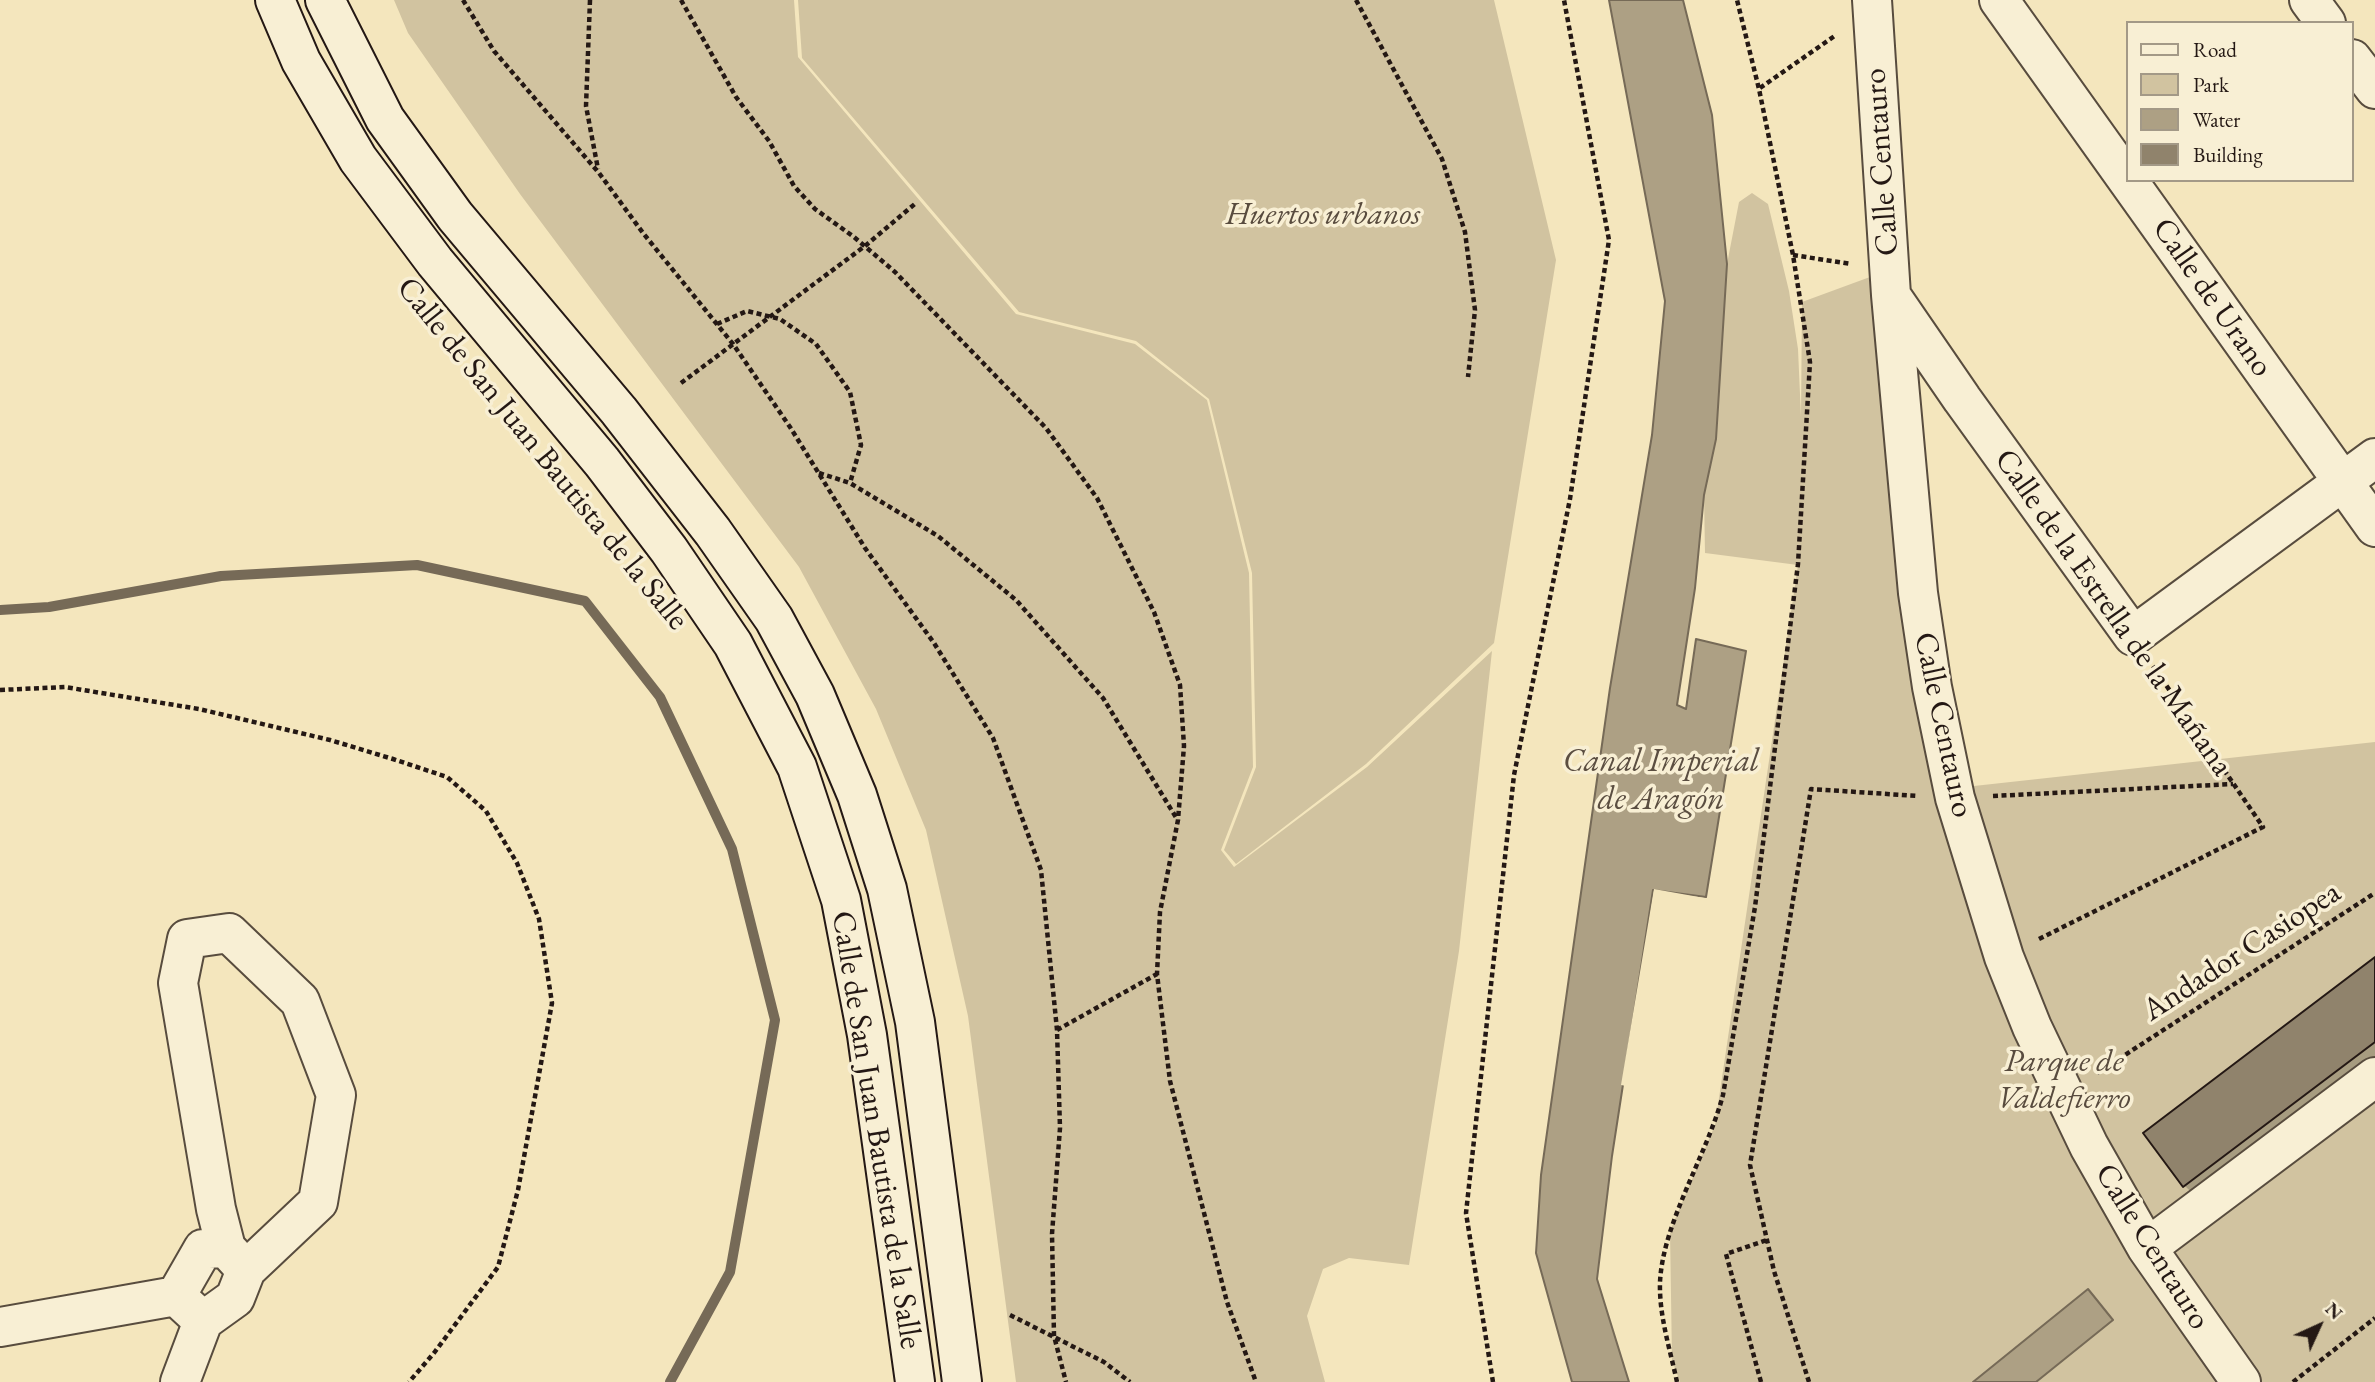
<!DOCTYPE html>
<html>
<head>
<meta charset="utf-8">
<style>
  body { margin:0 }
  #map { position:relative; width:2375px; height:1382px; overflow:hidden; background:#f4e6bd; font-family:"EB Garamond",serif }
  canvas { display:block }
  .legend { position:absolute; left:2126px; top:21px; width:228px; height:161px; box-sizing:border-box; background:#f8efd4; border:2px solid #a39987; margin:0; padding:9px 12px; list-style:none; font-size:21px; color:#241814 }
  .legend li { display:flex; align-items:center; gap:14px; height:35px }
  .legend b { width:35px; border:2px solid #a39987 }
  .north { position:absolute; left:2284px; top:1291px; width:70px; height:70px; -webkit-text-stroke:5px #f8efd4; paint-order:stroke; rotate:45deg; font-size:19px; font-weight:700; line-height:28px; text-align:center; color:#241814 }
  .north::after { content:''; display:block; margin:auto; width:24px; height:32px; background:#241814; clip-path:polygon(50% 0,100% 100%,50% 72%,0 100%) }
</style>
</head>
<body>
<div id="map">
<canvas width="2375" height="1382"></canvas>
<ul class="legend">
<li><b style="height:9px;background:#f8efd4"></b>Road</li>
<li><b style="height:19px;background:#d1c3a0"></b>Park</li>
<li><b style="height:19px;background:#ada084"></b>Water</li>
<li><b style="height:19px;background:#90836c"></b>Building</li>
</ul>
<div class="north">N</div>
</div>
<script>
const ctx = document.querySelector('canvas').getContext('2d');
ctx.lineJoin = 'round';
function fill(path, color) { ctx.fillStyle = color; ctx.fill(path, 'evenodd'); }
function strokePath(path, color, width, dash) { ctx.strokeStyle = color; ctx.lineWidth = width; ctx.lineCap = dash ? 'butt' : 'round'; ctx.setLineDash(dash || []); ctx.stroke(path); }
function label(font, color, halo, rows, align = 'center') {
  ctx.font = font + ' "EB Garamond",serif'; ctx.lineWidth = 7; ctx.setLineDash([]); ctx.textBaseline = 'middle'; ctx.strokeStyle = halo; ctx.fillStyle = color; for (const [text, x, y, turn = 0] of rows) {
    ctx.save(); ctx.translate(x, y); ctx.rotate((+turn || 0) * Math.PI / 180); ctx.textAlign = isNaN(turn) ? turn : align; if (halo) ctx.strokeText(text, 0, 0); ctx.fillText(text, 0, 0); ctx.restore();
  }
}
const green = new Path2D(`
  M 394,0 L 794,0 L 798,57 L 1016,314 L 1135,344 L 1207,400 L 1249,573 L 1253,767 L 1221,850 L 1234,867 L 1367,767 L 1492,651 L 1459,951 L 1409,1265 L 1349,1258 L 1323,1269 L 1307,1316 L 1325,1382 L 1016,1382 L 968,1016 L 926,830 L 876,709 L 799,567 L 520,194 L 408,33 Z
  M 798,0 L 1494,0 L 1556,260 L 1494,643 L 1366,764 L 1236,864 L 1224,850 L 1256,767 L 1252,573 L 1209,399 L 1136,341 L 1019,312 L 802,58 Z
  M 1752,193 L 1768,204 L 1789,291 L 1798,349 L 1801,417 L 1802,302 L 1889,270 L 1932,687 L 1934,796 L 1974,786 L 2375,742 L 2375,1382 L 1680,1382 L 1672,1360 L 1670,1231 L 1715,1125 L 1798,565 L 1705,553 L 1704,495 L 1716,439 L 1727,264 L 1739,202 Z`);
const water = new Path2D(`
  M 1609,0 L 1683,0 L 1712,115 L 1727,264 L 1716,439 L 1704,495 L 1695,588 L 1677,705 L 1686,709 L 1696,639 L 1746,651 L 1706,897 L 1653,890 L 1612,1156 L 1597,1279 L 1629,1382 L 1572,1382 L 1536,1253 L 1541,1175 L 1610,688 L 1652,435 L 1665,301 Z
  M 2088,1289 L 2113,1320 L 2036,1382 L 1973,1382 Z`);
const pier = new Path2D(`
  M 1654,889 L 1710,899 L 1706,901 L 1656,893 L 1626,1086 L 1621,1085 Z`);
const shadow = new Path2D(`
  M 2375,959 L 2375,1089 L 2212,1212 L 2185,1186 L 2145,1133 Z`);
const stream = new Path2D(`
  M 0,610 L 49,607 L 221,576 L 417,565 L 585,601 L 660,697 L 732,849 L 775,1020 L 730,1272 L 670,1382`);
const building = new Path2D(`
  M 2375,957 L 2375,1042 L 2183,1187 L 2143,1133 Z`);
const path = new Path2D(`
  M 463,0 L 494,51 L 599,173 L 643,233 L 733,344 L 790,427 L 865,548 L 934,643 L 993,738 L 1041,870 L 1057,1030 L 1060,1128 L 1052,1234 L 1054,1336 L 1066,1382
  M 590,0 L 586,106 L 598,169
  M 681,0 L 736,97 L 769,141 L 794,186 L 815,209 L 854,237 L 895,272 L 1046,428 L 1097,498 L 1154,612 L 1180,685 L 1184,746 L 1178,820 L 1160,912 L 1157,974 L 1170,1081 L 1227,1302 L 1256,1382
  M 1356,0 L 1442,159 L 1465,232 L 1475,310 L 1468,377
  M 1760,88 L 1836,35
  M 1793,255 L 1851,264
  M 717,324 L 747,311 L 780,319 L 816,344 L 850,392 L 861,445 L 850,483
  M 681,383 L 865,246 L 916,203
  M 819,473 L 850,483 L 938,536 L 1016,600 L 1103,698 L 1177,819
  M 0,690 L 65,687 L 199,709 L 330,740 L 393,759 L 447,777 L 486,811 L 517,863 L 539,919 L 552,1003 L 518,1190 L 498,1267 L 434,1353 L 409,1382
  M 1993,796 L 2233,784
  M 2039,939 L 2263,827 L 2153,666
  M 1057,1030 L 1157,974
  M 2097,1073 L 2375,893
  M 1010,1315 L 1104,1362 L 1130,1382
  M 1493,1382 L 1466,1213 L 1514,775 L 1570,499 L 1609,240 L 1564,0
  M 1677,1382 C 1670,1349 1659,1316 1660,1282 C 1663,1222 1707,1155 1723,1095 L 1755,907 L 1798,564 L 1810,362 L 1793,255 L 1759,89 L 1737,0
  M 1761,1382 L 1726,1254 L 1767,1240
  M 1809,1382 L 1774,1271 L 1750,1165 L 1811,789 L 1918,796
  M 2293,1382 L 2375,1318`);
const minor = new Path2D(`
  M 1872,0 L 1891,295 L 1918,593 L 1932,687 L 1955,798 L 2004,957 L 2032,1027 L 2089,1146 L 2147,1248 L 2241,1382
  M 1999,0 L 2375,527
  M 2309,0 L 2326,23
  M 2352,59 L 2375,89
  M 1892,297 L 1962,399 L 2133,636 L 2375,458
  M 226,1248 L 216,1209 L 178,983 L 187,939 L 229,933 L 300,1001 L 336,1095 L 318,1202 L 246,1270
  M 2147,1248 L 2375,1077
  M 0,1327 L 176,1296
  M 180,1382 L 203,1321 L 235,1298 L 246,1270 L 226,1248 L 203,1249 L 176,1296 L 203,1321`);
const secondary = new Path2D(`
  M 275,0 L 301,61 L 358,159 L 435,262 L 602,462 L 669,550 L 733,644 L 797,767 L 841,900 L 867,1035 L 915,1382
  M 325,0 L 385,119 L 455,216 L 619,411 L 713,532 L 774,619 L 815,695 L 857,795 L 887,889 L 915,1022 L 962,1382`);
const streetNames = [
  ["Calle Centauro",1882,162,-94],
  ["Calle de Urano",2212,298,55],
  ["Calle de San Juan Bautista de la Salle",542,454,51],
  ["Calle de la Estrella de la Mañana",2113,613,55],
  ["Calle Centauro",1943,725,78],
  ["Andador Casiopea",2242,952,-33],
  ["Calle de San Juan Bautista de la Salle",876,1130,81],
  ["Calle Centauro",2152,1247,58]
];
const parkNames = [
  ["Huertos urbanos",1323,215],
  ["Parque de",2064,1062],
  ["Valdefierro",2064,1099]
];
const waterNames = [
  ["Canal Imperial",1661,762],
  ["de Aragón",1661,800]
];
fill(green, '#d1c3a0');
fill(water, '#ada084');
strokePath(water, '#766a57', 2);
fill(pier, '#f4e6bd');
fill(shadow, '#0003');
strokePath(stream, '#766a57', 10);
fill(building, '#90836c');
strokePath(building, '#241814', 2);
strokePath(minor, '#584c3e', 42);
strokePath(secondary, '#241814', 42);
strokePath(path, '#241814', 4.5, [5, 3.5]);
strokePath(minor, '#f8efd4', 38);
strokePath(secondary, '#f8efd4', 38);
label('32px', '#241814', '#f8efd4', streetNames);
label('italic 32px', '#584b3e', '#f8efd4', parkNames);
label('italic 33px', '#5b4e41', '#f8efd4', waterNames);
</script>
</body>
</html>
